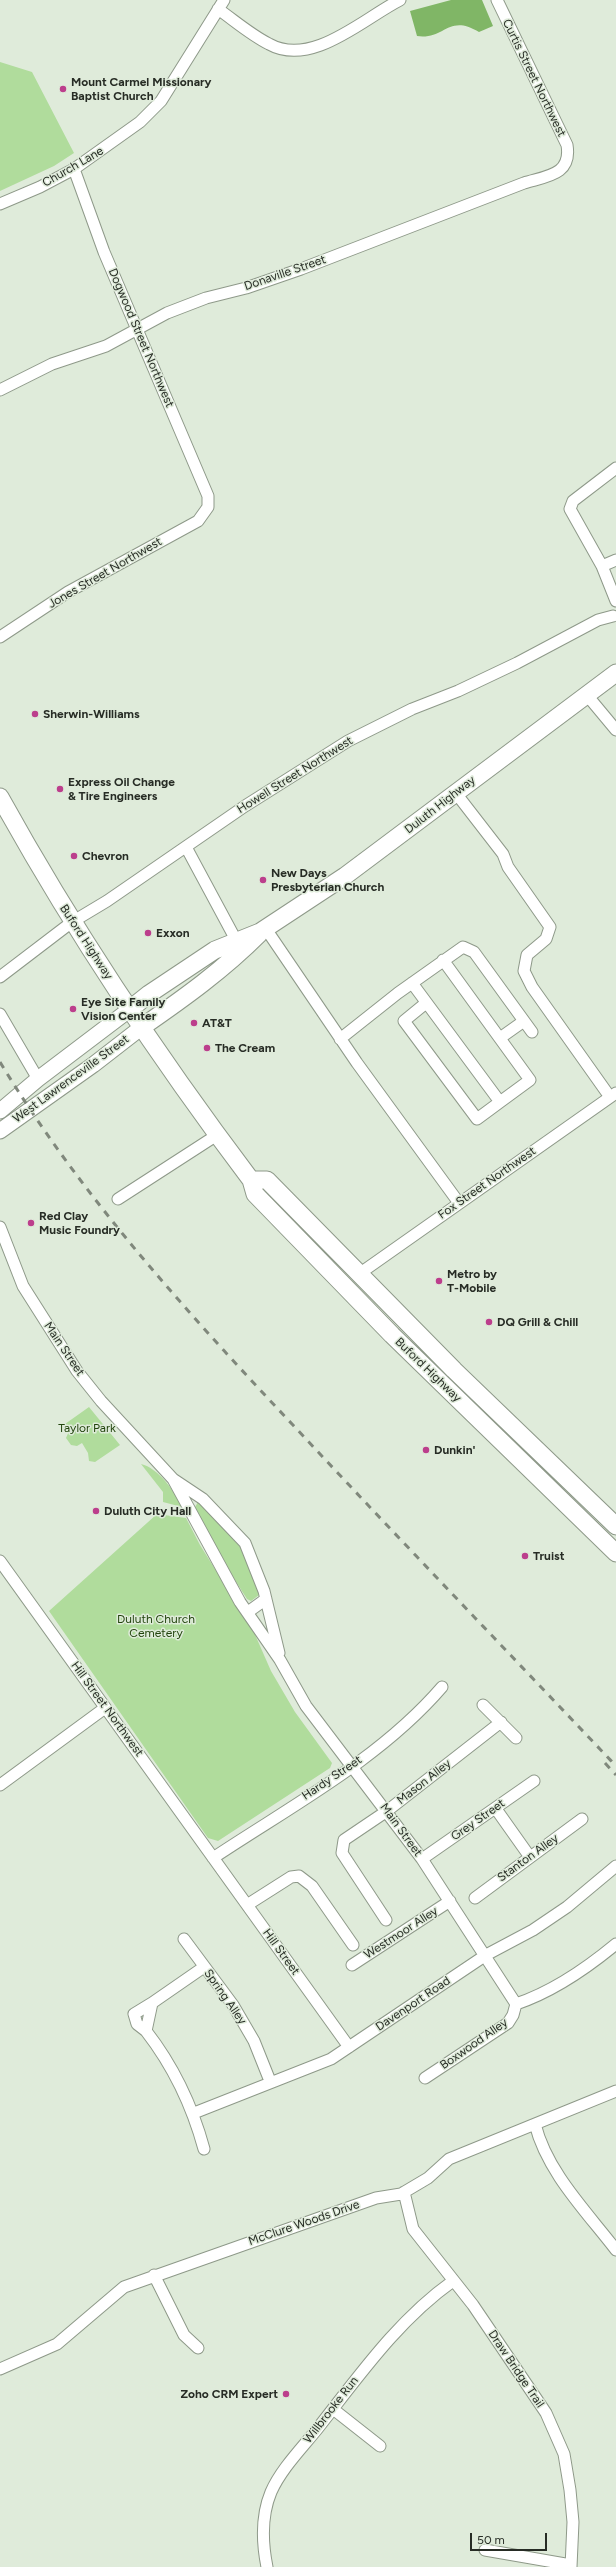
<!DOCTYPE html>
<html>
<head>
<meta charset="utf-8">
<style>
  body { margin:0 }
  #map { position:relative; width:616px; height:2567px; overflow:hidden; background:#dfebda; font-family:Figtree,sans-serif }
  canvas { display:block }
  .scale { position:absolute; left:470px; top:2533px; width:77px; height:18px; box-sizing:border-box; border:2px solid #272c25; border-top:0; padding-left:5px; font-size:12px; line-height:14px; white-space:nowrap; color:#272c25; -webkit-text-stroke:3px #dfebda; paint-order:stroke }
</style>
</head>
<body>
<div id="map">
<canvas width="616" height="2567"></canvas>
<div class="scale">50 m</div>
</div>
<script>
const ctx = document.querySelector('canvas').getContext('2d');
ctx.lineJoin = 'round';
function fill(path, color) { ctx.fillStyle = color; ctx.fill(path, 'evenodd'); }
function strokePath(path, color, width, dash) { ctx.strokeStyle = color; ctx.lineWidth = width; ctx.lineCap = dash ? 'butt' : 'round'; ctx.setLineDash(dash || []); ctx.stroke(path); }
function label(font, color, halo, rows, align = 'center') {
  ctx.font = font + ' Figtree,sans-serif'; ctx.lineWidth = 3; ctx.setLineDash([]); ctx.textBaseline = 'middle'; ctx.strokeStyle = halo; ctx.fillStyle = color; for (const [text, x, y, turn = 0] of rows) {
    ctx.save(); ctx.translate(x, y); ctx.rotate((+turn || 0) * Math.PI / 180); ctx.textAlign = isNaN(turn) ? turn : align; if (halo) ctx.strokeText(text, 0, 0); ctx.fillText(text, 0, 0); ctx.restore();
  }
}
const green = new Path2D(`
  M 0,62 L 32,72 L 74,153 L 54,166 L 0,191 Z
  M 89,1407 L 120,1445 L 95,1462 L 89,1461 L 88,1453 L 82,1443 L 77,1446 L 71,1445 L 66,1438 L 70,1429 L 65,1424 Z
  M 141,1464 C 158,1468 175,1491 182,1507 L 163,1502 L 163,1492 Z
  M 198,1502 C 235,1537 246,1544 259,1595 L 251,1601 L 247,1599 L 214,1547 L 195,1507 Z
  M 157,1514 L 186,1518 L 200,1545 L 253,1630 L 271,1671 L 295,1712 L 332,1763 L 330,1768 L 218,1841 L 208,1838 L 49,1611 Z`);
const water = new Path2D(`
  M 451,0 L 482,0 L 493,26 L 479,32 C 448,13 445,40 417,36 L 410,11 Z`);
const minor = new Path2D(`
  M 218,9 C 235,21 251,35 269,44 C 312,68 364,18 400,0
  M 0,204 L 40,187 L 74,169 L 140,122 L 161,101 L 224,0
  M 0,390 L 52,364 L 106,346 L 167,313 L 206,298 L 246,288 L 301,269 L 524,183 C 547,176 572,175 567,145 L 497,0
  M 616,468 L 573,501 L 570,509 L 602,566 L 616,601
  M 602,566 L 616,560
  M 0,637 L 68,592 L 198,521 L 208,507 L 208,496 L 104,252 L 74,169
  M 586,694 L 616,730
  M 455,792 L 503,854 L 508,867 L 550,927 L 546,939 L 527,955 L 524,971 L 532,987 L 610,1097
  M 186,847 L 236,940
  M 266,929 L 357,1063 L 459,1203
  M 443,960 L 530,1080 L 500,1102
  M 0,977 L 72,922 L 107,901 L 245,806 L 348,741 L 412,709 L 458,691 L 517,663 L 598,620 L 613,616
  M 412,983 L 500,1102 L 477,1119 L 404,1021 L 426,1003
  M 0,1014 L 38,1079
  M 500,1038 L 524,1021
  M 340,1039 L 398,993 L 463,947 L 474,952 L 532,1032
  M 118,1199 L 217,1135
  M 0,1227 L 23,1286 L 77,1371 L 101,1401 L 173,1479 L 203,1499 L 245,1543 L 264,1591 L 279,1653
  M 359,1274 L 616,1093
  M 173,1479 L 240,1602 L 280,1660 L 306,1706 L 422,1859 L 516,2004
  M 0,1561 L 349,2047
  M 248,1612 L 266,1599
  M 483,1705 L 516,1738
  M 0,1785 L 105,1708
  M 496,1809 L 530,1857
  M 213,1858 C 291,1806 380,1759 442,1687
  M 422,1859 L 534,1781
  M 475,1898 L 582,1819
  M 247,1905 L 291,1877 L 299,1876 L 312,1886 L 353,1945
  M 386,1920 L 342,1853 L 344,1840 L 387,1811 L 501,1722
  M 184,1939 L 233,2005 L 254,2041 L 270,2081
  M 352,1965 L 450,1901
  M 204,1967 L 152,2003 L 146,2031 C 174,2067 192,2105 204,2149
  M 516,2004 C 552,1992 587,1968 616,1944
  M 146,2031 L 137,2024 L 134,2014 L 152,2003
  M 425,2078 L 508,2023 L 513,2015 L 516,2004
  M 194,2113 L 331,2059 L 486,1955 L 533,1930 L 567,1907 L 616,1866
  M 535,2124 C 547,2172 586,2211 616,2250
  M 404,2192 L 413,2229 L 473,2305 L 546,2413 L 564,2454 L 570,2490 L 573,2522 L 571,2567
  M 154,2275 L 184,2335 L 198,2348
  M 0,2369 L 57,2344 L 124,2287 L 376,2198 L 401,2194 L 428,2178 L 449,2159 L 616,2091
  M 333,2409 L 380,2446
  M 485,2550 L 571,2565
  M 267,2567 C 262,2542 261,2516 271,2492 C 281,2469 302,2448 318,2428 C 359,2376 398,2320 453,2281`);
const secondary = new Path2D(`
  M 0,1111 L 38,1079 L 129,1010
  M 0,1131 L 93,1065 L 142,1027`);
const primary = new Path2D(`
  M 0,797 C 74,931 159,1058 251,1180 L 255,1194 L 392,1335 L 616,1553
  M 129,1010 L 149,994 L 215,950 L 260,932 L 345,876 L 616,673
  M 142,1027 C 184,998 223,970 259,934
  M 251,1180 L 267,1180 L 454,1370 L 616,1526`);
const rail = new Path2D(`
  M 0,1062 C 81,1196 186,1311 292,1424 C 399,1539 508,1652 616,1766
  M 605,1763 L 616,1775`);
const markers = [
  [63,89,4,"#bc3e8c"],
  [35,714,4,"#bc3e8c"],
  [60,789,4,"#bc3e8c"],
  [74,856,4,"#bc3e8c"],
  [263,880,4,"#bc3e8c"],
  [148,933,4,"#bc3e8c"],
  [73,1009,4,"#bc3e8c"],
  [194,1023,4,"#bc3e8c"],
  [207,1048,4,"#bc3e8c"],
  [31,1223,4,"#bc3e8c"],
  [439,1281,4,"#bc3e8c"],
  [489,1322,4,"#bc3e8c"],
  [426,1450,4,"#bc3e8c"],
  [96,1511,4,"#bc3e8c"],
  [525,1556,4,"#bc3e8c"],
  [286,2394,4,"#bc3e8c"]
];
const streetNames = [
  ["Curtis Street Northwest",534,78,64],
  ["Church Lane",73,167,-30],
  ["Donaville Street",285,273,-19],
  ["Dogwood Street Northwest",141,338,67],
  ["Jones Street Northwest",105,573,-30],
  ["Howell Street Northwest",295,775,-32],
  ["Duluth Highway",440,805,-38],
  ["Buford Highway",86,942,57],
  ["West Lawrenceville Street",71,1079,-36],
  ["Fox Street Northwest",487,1183,-35],
  ["Main Street",64,1349,56],
  ["Buford Highway",428,1370,44],
  ["Hill Street Northwest",107,1709,54],
  ["Hardy Street",332,1778,-34],
  ["Mason Alley",424,1782,-38],
  ["Grey Street",478,1820,-35],
  ["Main Street",401,1830,54],
  ["Stanton Alley",528,1858,-36],
  ["Westmoor Alley",401,1933,-33],
  ["Hill Street",281,1952,54],
  ["Spring Alley",225,1997,55],
  ["Davenport Road",413,2004,-34],
  ["Boxwood Alley",474,2044,-35],
  ["McClure Woods Drive",304,2223,-19],
  ["Draw Bridge Trail",516,2369,56],
  ["Willbrooke Run",331,2410,-52]
];
const poiNames = [
  ["Mount Carmel Missionary",71,82],
  ["Baptist Church",71,96],
  ["Sherwin-Williams",43,714],
  ["Express Oil Change",68,782],
  ["& Tire Engineers",68,796],
  ["Chevron",82,856],
  ["New Days",271,873],
  ["Presbyterian Church",271,887],
  ["Exxon",156,933],
  ["Eye Site Family",81,1002],
  ["Vision Center",81,1016],
  ["AT&T",202,1023],
  ["The Cream",215,1048],
  ["Red Clay",39,1216],
  ["Music Foundry",39,1230],
  ["Metro by",447,1274],
  ["T-Mobile",447,1288],
  ["DQ Grill & Chill",497,1322],
  ["Dunkin'",434,1450],
  ["Duluth City Hall",104,1511],
  ["Truist",533,1556],
  ["Zoho CRM Expert",278,2394,"right"]
];
const parkNames = [
  ["Taylor Park",87,1428],
  ["Duluth Church",156,1619],
  ["Cemetery",156,1633]
];
fill(green, '#b0dc9c');
fill(water, '#80b666');
strokePath(minor, '#8e9989', 13);
strokePath(secondary, '#8e9989', 17);
strokePath(primary, '#8e9989', 19);
strokePath(minor, '#fff', 11);
strokePath(secondary, '#fff', 15);
strokePath(primary, '#fff', 17);
strokePath(rail, '#80887c', 3, [7, 7]);
for (const [x, y, r, color] of markers) { const dot = new Path2D(); dot.arc(x, y, r, 0, 2 * Math.PI); ctx.fillStyle = color; ctx.fill(dot); strokePath(dot, '#dfebda', 1.5); }
label('12px', '#272c25', '#dfebda', streetNames);
label('bold 12px', '#272c25', '#dfebda', poiNames, 'left');
label('12px', '#23450e', '#dfebda', parkNames);
</script>
</body>
</html>
